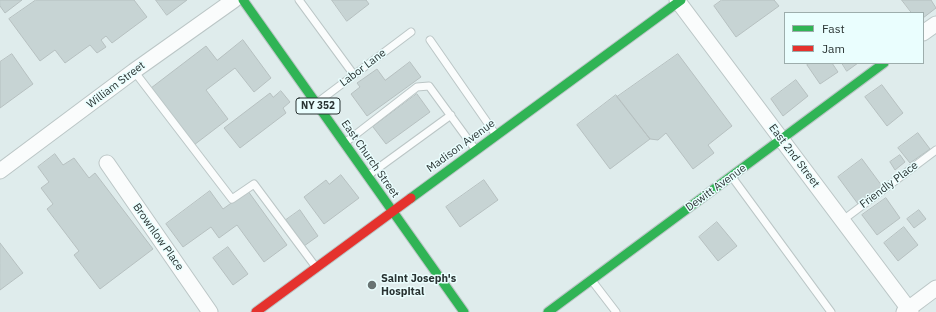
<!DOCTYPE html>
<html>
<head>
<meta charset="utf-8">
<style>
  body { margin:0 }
  #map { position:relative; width:936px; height:312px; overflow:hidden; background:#dfecec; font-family:"IBM Plex Sans",sans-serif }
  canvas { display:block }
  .legend { position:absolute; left:784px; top:12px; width:140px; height:52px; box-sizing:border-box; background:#eafefe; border:1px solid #9dadac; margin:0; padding:5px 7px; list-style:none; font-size:12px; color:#293332 }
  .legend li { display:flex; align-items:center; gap:8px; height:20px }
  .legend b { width:20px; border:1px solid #9dadac }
</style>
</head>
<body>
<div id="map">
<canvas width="936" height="312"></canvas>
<ul class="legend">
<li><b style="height:5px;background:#30b455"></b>Fast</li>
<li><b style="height:5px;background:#e5322d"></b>Jam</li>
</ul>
</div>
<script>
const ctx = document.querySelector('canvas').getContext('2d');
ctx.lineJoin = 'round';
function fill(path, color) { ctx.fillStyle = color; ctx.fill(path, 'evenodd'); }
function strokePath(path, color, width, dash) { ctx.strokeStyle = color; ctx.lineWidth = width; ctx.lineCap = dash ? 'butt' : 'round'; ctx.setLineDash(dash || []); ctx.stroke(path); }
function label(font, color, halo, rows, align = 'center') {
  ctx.font = font + ' "IBM Plex Sans",sans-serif'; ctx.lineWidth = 3; ctx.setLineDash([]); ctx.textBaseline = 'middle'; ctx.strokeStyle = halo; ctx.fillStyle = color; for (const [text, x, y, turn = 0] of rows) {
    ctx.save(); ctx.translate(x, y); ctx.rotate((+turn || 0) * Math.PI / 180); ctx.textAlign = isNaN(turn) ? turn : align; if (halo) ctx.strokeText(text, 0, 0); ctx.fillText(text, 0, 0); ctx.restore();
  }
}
const building = new Path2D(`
  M 0,0 L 22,0 L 5,13 L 0,6 Z
  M 36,0 L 134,0 L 147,17 L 112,43 L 106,36 L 101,40 L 106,47 L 97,53 L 90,45 L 65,63 L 55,50 L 40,61 L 9,19 Z
  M 156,0 L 187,0 L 167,15 Z
  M 332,0 L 366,0 L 369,4 L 347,21 Z
  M 722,0 L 774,0 L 779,6 L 736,37 L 714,6 Z
  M 902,0 L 931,0 L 936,8 L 923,18 L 923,13 L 912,13 Z
  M 243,40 L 271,78 L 254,92 L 235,68 L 206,90 L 228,119 L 194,145 L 151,88 L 206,46 L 217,60 Z
  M 12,54 L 33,84 L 0,108 L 0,62 Z
  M 678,54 L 732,126 L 708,145 L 714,153 L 693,169 L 666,133 L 658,140 L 650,139 L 617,97 Z
  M 410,62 L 421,77 L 367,116 L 351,94 L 360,87 L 357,83 L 377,69 L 385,80 Z
  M 810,63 L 832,63 L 838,72 L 820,84 L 807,65 Z
  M 842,63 L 858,63 L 847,71 Z
  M 796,80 L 808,96 L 783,116 L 771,99 Z
  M 882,85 L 903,113 L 887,126 L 865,97 Z
  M 281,91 L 290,102 L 283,108 L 286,113 L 240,148 L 224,128 L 270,93 L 273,97 Z
  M 417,94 L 430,112 L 386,144 L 373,127 Z
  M 616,95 L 650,139 L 610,169 L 577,125 Z
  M 918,133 L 930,149 L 910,163 L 898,148 Z
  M 55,154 L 63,165 L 74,158 L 89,178 L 95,173 L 153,249 L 100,289 L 74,255 L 79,251 L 47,209 L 53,204 L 41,188 L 49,182 L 38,167 Z
  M 900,155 L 905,162 L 895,170 L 890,162 Z
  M 862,159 L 882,186 L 858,204 L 838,177 Z
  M 341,175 L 359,198 L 324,224 L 304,197 L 326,180 L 329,184 Z
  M 484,180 L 498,200 L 460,227 L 446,207 Z
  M 210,191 L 223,209 L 248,191 L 287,245 L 264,262 L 237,225 L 219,238 L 211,227 L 183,247 L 166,224 Z
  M 886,198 L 900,218 L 877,235 L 862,215 Z
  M 300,210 L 318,236 L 304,246 L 286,220 Z
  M 919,210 L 926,219 L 914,228 L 907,219 Z
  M 717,222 L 737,246 L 718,261 L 699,237 Z
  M 904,227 L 918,245 L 898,261 L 884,243 Z
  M 0,243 L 23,273 L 0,290 Z
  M 228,247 L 248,274 L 233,285 L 213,258 Z`);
const lane = new Path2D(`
  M 299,0 L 354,75
  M 430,40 L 496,135
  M 134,71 L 232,199 L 254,184 L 315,266
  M 318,102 L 411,32
  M 346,142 L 417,87 L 429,86 L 475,149
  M 370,174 L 451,115
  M 732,177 L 831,312
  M 843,220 L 936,150
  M 593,282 L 616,312`);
const street = new Path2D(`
  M 677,0 L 911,312
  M 923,33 L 936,24
  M 107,163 L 210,312
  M 0,171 L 134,71 L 234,0
  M 904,312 L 936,288`);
const fast = new Path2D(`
  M 243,0 L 464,312
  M 411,198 L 681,0
  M 548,312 L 884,63`);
const jam = new Path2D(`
  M 256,312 L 411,198`);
const markers = [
  [372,285,5,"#697473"]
];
const shields = [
  [318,106,44]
];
const shieldNames = [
  ["NY 352",318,106]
];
const streetNames = [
  ["Labor Lane",363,68,-37],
  ["William Street",116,85,-37],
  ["Madison Avenue",461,146,-36],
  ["East 2nd Street",794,156,53],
  ["East Church Street",370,159,55],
  ["Friendly Place",889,185,-37],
  ["Dewitt Avenue",716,188,-36],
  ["Brownlow Place",158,237,55]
];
const poiNames = [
  ["Saint Joseph's",381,279],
  ["Hospital",381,292]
];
fill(building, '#c7d4d4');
strokePath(building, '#b6c0c0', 1);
strokePath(lane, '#bbc6c6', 9);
strokePath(street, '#bbc6c6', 17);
strokePath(fast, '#bbc6c6', 11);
strokePath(jam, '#bbc6c6', 11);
strokePath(lane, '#fafcfc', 7);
strokePath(street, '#fafcfc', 15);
strokePath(fast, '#30b455', 9);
strokePath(jam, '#e5322d', 9);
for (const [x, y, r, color] of markers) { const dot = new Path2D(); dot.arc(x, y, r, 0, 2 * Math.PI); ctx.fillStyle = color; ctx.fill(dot); strokePath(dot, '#eafefe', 1.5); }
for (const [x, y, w] of shields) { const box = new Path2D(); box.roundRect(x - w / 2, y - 8, w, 16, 3); ctx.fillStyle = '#eafefe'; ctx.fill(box); strokePath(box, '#293332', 1); }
label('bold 10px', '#293332', null, shieldNames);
label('11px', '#293332', '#eafefe', streetNames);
label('bold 11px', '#293332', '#eafefe', poiNames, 'left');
</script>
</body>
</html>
